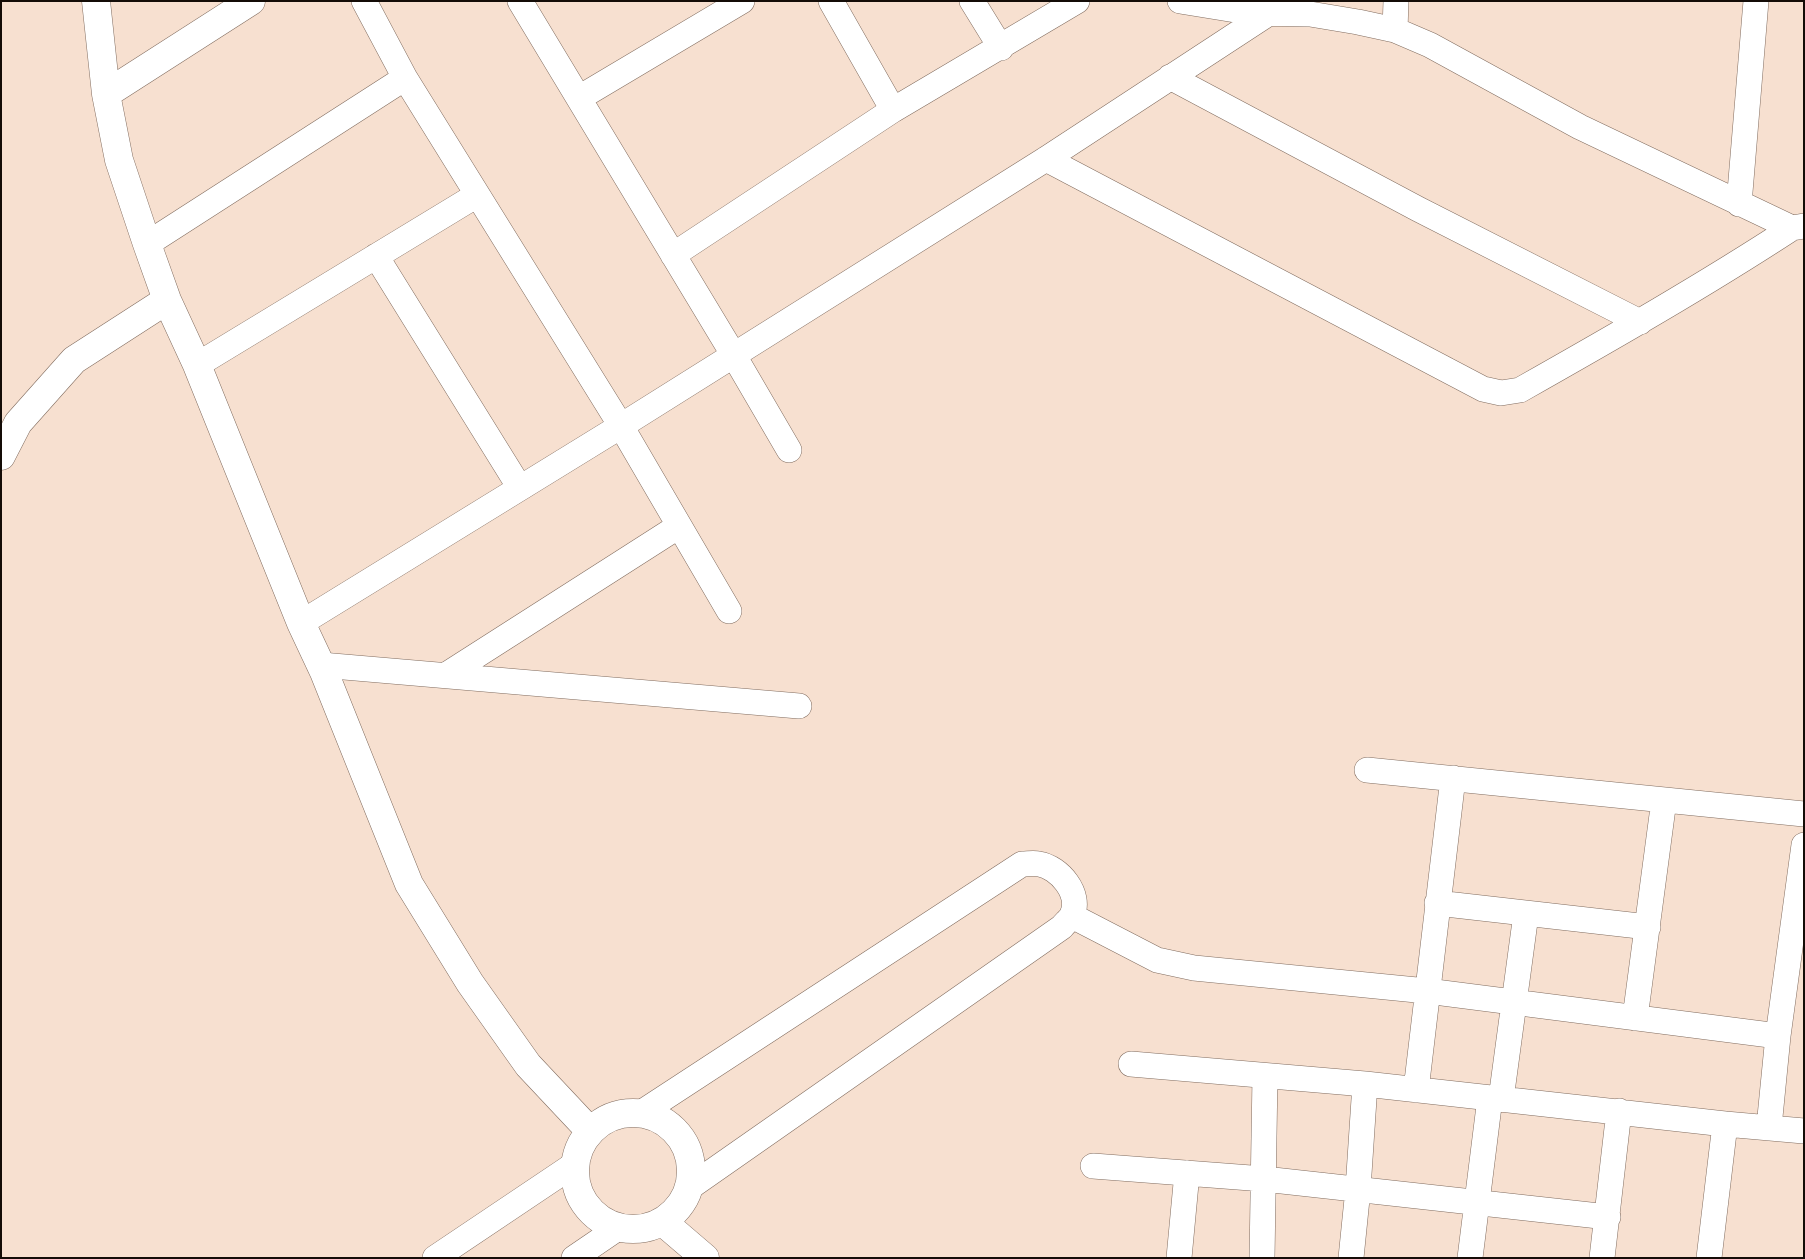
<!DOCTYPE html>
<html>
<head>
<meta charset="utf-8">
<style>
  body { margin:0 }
  #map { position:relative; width:1805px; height:1259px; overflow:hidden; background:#f7e0d0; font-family:Inter,sans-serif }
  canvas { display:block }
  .frame { position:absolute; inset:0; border:2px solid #140c07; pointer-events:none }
</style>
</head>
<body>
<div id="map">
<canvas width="1805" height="1259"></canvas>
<div class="frame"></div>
</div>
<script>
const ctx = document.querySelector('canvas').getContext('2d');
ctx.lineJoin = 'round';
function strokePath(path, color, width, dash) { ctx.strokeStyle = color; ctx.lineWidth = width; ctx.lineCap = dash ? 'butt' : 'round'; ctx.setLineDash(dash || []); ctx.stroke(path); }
const street = new Path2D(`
  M 364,1 L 405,78 L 621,426 L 729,611
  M 520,1 L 733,354 L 789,450
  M 831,1 L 893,110
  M 972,1 L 1001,48
  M 1180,1 L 1254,13 L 1310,14 L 1358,22 L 1395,30 L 1430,45 L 1580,127 L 1792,228
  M 1395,30 L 1396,1
  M 1170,77 L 1418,209 L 1640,322
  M 579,98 L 742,1
  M 1046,159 L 1483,389 L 1501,393 L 1520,390 C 1612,338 1703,286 1792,228 L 1804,226
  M 1739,204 L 1756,1
  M 147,244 L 405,78
  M 673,255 L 893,110 L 1077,1
  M 376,256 L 520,488
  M 197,365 L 477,195
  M 301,623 L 621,426 L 1046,159 L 1266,15
  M 321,665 L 799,706
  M 446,675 L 679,526
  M 1367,770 L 1804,814
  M 1437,903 L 1648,927
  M 1072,916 L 1157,960 L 1194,968 L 1427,991 L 1778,1036
  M 1635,1018 L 1664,800
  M 1131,1064 L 1365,1084 L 1725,1124 L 1804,1131
  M 1416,1090 L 1453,778
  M 1501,1099 L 1526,914
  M 641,1113 L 1022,864 C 1027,864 1034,863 1039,864 C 1059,867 1082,894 1072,915 C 1070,919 1065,923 1062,927 L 690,1187
  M 1769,1127 L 1778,1036 L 1804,845
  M 1093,1166 L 1264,1179 L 1608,1217
  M 435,1258 L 575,1164
  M 574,1258 L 618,1228
  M 1179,1258 L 1187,1173
  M 1262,1258 L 1265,1076
  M 1351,1258 L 1358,1189 L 1365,1084
  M 1470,1258 L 1490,1098
  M 1602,1258 L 1619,1111
  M 1709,1258 L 1725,1124`);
const secondary = new Path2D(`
  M 96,1 L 106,94 L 119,160 L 147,244 L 167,300 L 197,365 L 301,623 L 324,672 L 409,884 L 470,983 L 528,1065 L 590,1131
  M 106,94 L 251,1
  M 1,456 L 18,423 L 74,360 L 167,300
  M575 1171a58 58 0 1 1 116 0a58 58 0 1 1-116 0Z
  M 663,1222 L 705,1258`);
strokePath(street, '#816c5f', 26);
strokePath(secondary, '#816c5f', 29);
strokePath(street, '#fff', 25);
strokePath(secondary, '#fff', 28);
</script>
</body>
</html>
